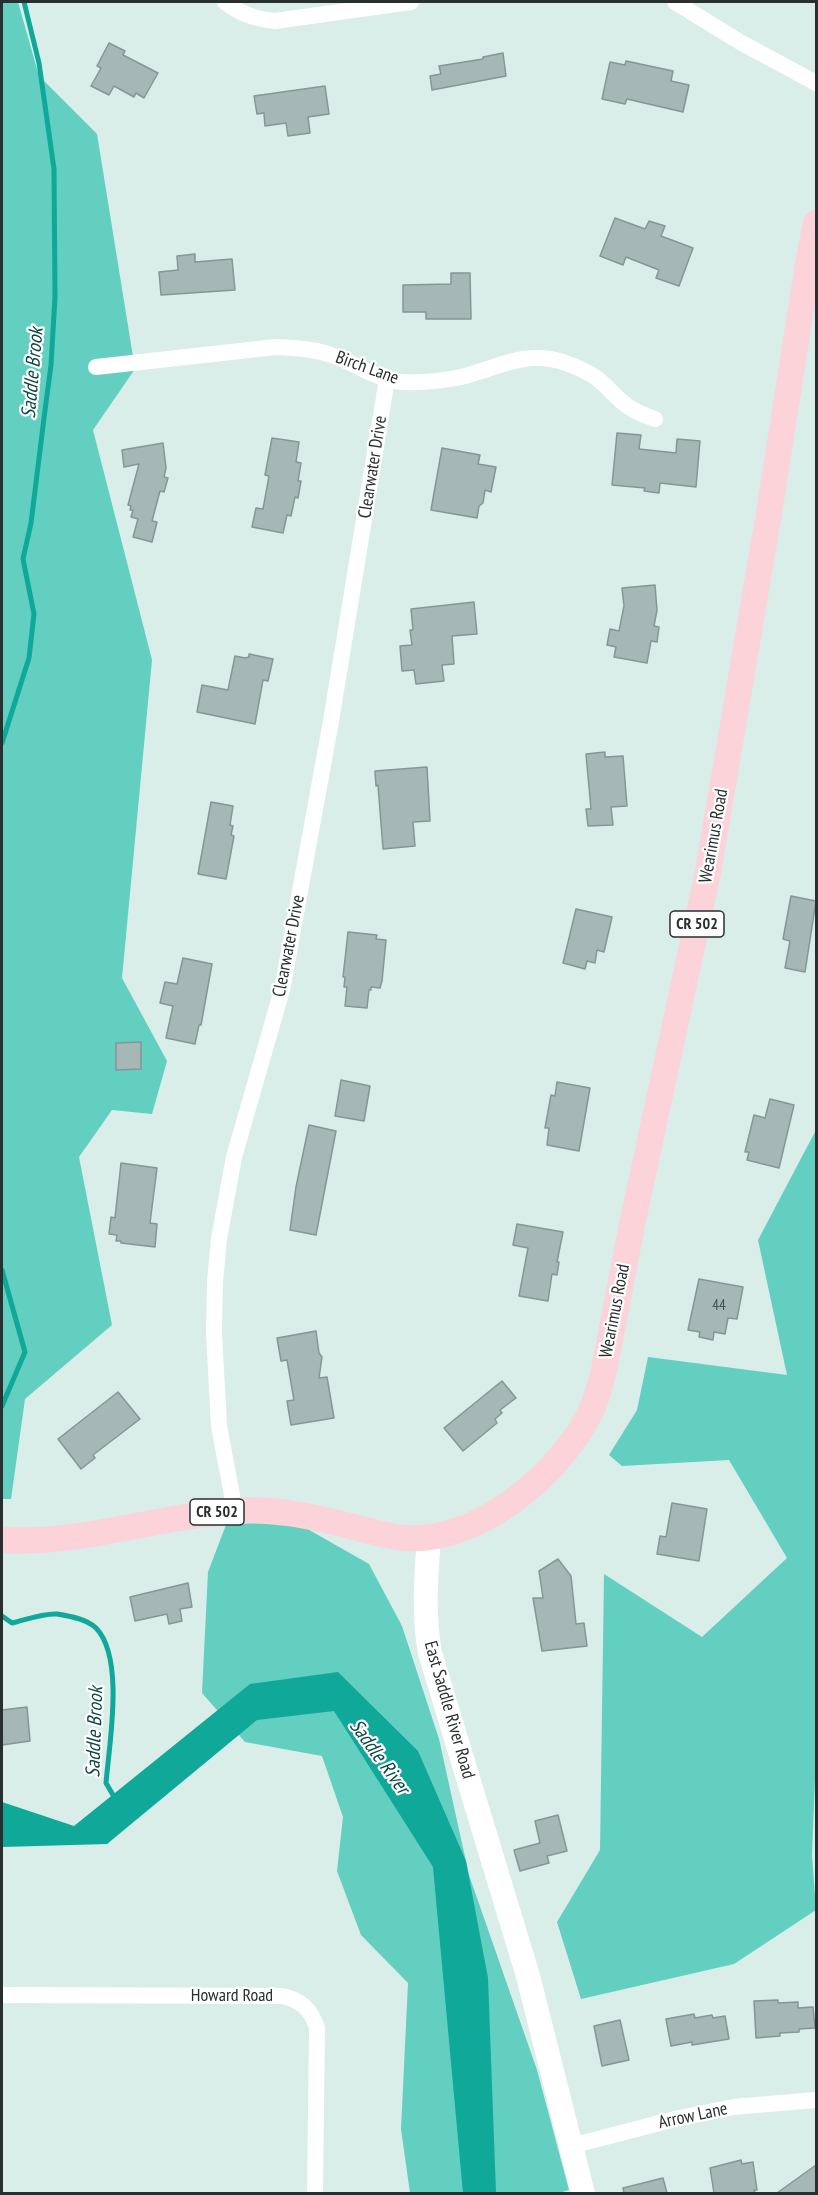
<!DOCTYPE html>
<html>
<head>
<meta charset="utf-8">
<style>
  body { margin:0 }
  #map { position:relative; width:818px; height:2195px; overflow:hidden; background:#d9ede9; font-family:"PT Sans Narrow",sans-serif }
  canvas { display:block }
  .frame { position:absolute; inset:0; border:3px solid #282f2e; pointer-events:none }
</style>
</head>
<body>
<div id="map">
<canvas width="818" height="2195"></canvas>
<div class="frame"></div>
</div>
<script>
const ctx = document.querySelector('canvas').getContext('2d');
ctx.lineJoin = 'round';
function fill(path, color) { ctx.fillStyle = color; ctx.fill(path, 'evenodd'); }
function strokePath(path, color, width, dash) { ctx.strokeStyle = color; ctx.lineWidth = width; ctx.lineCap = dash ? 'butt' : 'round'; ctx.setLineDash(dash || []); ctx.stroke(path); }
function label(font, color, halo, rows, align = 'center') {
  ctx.font = font + ' "PT Sans Narrow",sans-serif'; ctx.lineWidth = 4.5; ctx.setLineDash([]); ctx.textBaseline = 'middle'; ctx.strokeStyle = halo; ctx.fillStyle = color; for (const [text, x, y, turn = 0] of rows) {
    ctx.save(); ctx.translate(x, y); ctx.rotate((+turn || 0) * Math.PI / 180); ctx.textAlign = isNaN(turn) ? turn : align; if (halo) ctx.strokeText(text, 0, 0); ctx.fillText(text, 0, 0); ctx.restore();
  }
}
const green = new Path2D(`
  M 2,2 L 18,2 L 39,76 L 97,134 L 135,369 L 93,430 L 152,660 L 122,978 L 167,1061 L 152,1114 L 112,1110 L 79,1157 L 112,1325 L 25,1399 L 11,1499 L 2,1499 Z
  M 816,1130 L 816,1754 L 812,1855 L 816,1910 L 734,1964 L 581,1999 L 557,1922 L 600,1850 L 604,1574 L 702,1637 L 787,1558 L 729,1460 L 622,1466 L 609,1455 L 637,1410 L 648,1357 L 787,1375 L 758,1240 Z
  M 229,1517 L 304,1527 L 369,1564 L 402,1626 L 439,1739 L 469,1875 L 537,2070 L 569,2190 L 555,2194 L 410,2193 L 401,2129 L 408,1983 L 361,1935 L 337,1871 L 343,1817 L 322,1756 L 245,1742 L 202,1693 L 208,1572 Z`);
const water = new Path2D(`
  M 338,1672 L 418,1751 L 466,1861 L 488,1978 L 496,2193 L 463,2193 L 433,1867 L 334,1711 L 257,1720 L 107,1844 L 2,1847 L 2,1802 L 74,1826 L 250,1684 Z`);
const stream = new Path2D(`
  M 2,743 L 29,658 L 34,614 L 23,559 L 31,523 L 44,418 L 51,365 L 55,297 L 54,169 L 39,63 L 24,2
  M 2,1270 L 25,1352 L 2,1406
  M 2,1616 L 12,1623 C 25,1620 43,1613 57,1614 C 70,1616 87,1619 96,1628 C 125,1658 109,1745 106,1783 L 113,1795`);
const building = new Path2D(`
  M 109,43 L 125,51 L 123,55 L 158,73 L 144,98 L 136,93 L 134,97 L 114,86 L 109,95 L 91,86 L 101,68 L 97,66 Z
  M 503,53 L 506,76 L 432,90 L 430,76 L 441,74 L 439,66 L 483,59 L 483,57 Z
  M 626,61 L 673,71 L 671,81 L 689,85 L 683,112 L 627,99 L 625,104 L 602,99 L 610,62 L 625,65 Z
  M 325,86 L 329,114 L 308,117 L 310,133 L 288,136 L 286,123 L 265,126 L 264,113 L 257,114 L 254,96 Z
  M 615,218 L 645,229 L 649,221 L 665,226 L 661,236 L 693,248 L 679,286 L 656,278 L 659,270 L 626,257 L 623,265 L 600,256 Z
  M 195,254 L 195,262 L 232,259 L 235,290 L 161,295 L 159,272 L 178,270 L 177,256 Z
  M 451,273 L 470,273 L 471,319 L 426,319 L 426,312 L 403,312 L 403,285 L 451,284 Z
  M 617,433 L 641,435 L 639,449 L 676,453 L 677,439 L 700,441 L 696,487 L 660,483 L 659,493 L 644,491 L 645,488 L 612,485 Z
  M 272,438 L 299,442 L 296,462 L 301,463 L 298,481 L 301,481 L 298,498 L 295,497 L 291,516 L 287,515 L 283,533 L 252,527 L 256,508 L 263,509 L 269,476 L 265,475 Z
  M 163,443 L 166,468 L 164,477 L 168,478 L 164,492 L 160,491 L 152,521 L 157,522 L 152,542 L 133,537 L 138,519 L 131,517 L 133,510 L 130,510 L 131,506 L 128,505 L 139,464 L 124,467 L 122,450 Z
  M 442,448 L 480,455 L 478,464 L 496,467 L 491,492 L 485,490 L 483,503 L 479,506 L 477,518 L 431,510 Z
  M 655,585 L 657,610 L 654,626 L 659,627 L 657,642 L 651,641 L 647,663 L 614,657 L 616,647 L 607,645 L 610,629 L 619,631 L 624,606 L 622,588 Z
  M 474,602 L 477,634 L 452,636 L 454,664 L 442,665 L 444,681 L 416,684 L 414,670 L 402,671 L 400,646 L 412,645 L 410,630 L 413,630 L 411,609 Z
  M 249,654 L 273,659 L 268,681 L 263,680 L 255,724 L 197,712 L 202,685 L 228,690 L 235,656 L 245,658 L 249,657 Z
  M 605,752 L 605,757 L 623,756 L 627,806 L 611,807 L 613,825 L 588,826 L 586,809 L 591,809 L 586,754 Z
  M 427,767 L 430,821 L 413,822 L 415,846 L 383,849 L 378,785 L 376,786 L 375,771 Z
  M 211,802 L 233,806 L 230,825 L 233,826 L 231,835 L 234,836 L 226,879 L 198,874 Z
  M 791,896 L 816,901 L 805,972 L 785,968 L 790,941 L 783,939 Z
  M 576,909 L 612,917 L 604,952 L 597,950 L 595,963 L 587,961 L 585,969 L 563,963 Z
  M 348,932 L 377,935 L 376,939 L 386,940 L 382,981 L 380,988 L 371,987 L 371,990 L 369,990 L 367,1008 L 345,1006 L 347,987 L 344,987 L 345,977 L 343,977 Z
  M 183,958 L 212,964 L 201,1025 L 199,1025 L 195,1044 L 166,1038 L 173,1006 L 160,1003 L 165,982 L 177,984 Z
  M 141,1042 L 141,1069 L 116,1070 L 116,1043 Z
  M 341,1080 L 370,1086 L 364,1121 L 335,1116 Z
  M 557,1082 L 590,1088 L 579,1151 L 547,1145 L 549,1128 L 545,1128 L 551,1095 L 555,1096 Z
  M 770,1099 L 794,1105 L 779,1168 L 747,1160 L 749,1152 L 745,1152 L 754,1115 L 765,1118 Z
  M 309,1125 L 336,1131 L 316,1235 L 290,1230 L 296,1187 Z
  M 121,1163 L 157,1168 L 150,1223 L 157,1224 L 155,1247 L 121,1243 L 121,1241 L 116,1241 L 117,1235 L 109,1234 L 111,1217 L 115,1218 Z
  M 517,1224 L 563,1232 L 557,1262 L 559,1262 L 557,1275 L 552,1274 L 548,1301 L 519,1296 L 528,1248 L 513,1245 Z
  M 699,1279 L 743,1287 L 737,1319 L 728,1318 L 725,1334 L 714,1332 L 713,1340 L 699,1337 L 700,1332 L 688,1330 Z
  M 316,1331 L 319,1353 L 322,1357 L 319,1378 L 327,1377 L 334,1418 L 291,1425 L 287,1401 L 294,1400 L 287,1360 L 281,1361 L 277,1338 Z
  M 502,1381 L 516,1398 L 500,1410 L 502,1413 L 495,1419 L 497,1423 L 463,1451 L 444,1428 Z
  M 118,1392 L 140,1419 L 93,1455 L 95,1458 L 81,1469 L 58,1439 Z
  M 672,1503 L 707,1509 L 699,1561 L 657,1554 L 660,1536 L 666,1537 Z
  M 558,1559 L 571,1576 L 576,1624 L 584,1623 L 587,1646 L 542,1651 L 533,1598 L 543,1598 L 539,1571 Z
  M 188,1583 L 192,1607 L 180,1609 L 182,1621 L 169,1624 L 167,1614 L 135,1621 L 130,1597 Z
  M 27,1707 L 30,1741 L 2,1745 L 2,1710 Z
  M 558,1815 L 567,1851 L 547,1856 L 549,1863 L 520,1871 L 514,1850 L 540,1843 L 535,1821 Z
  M 778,2000 L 778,2003 L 798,2002 L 798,2008 L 813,2007 L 815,2028 L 799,2029 L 799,2032 L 780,2033 L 780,2036 L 756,2038 L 754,2001 Z
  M 694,2014 L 695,2018 L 712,2015 L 713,2018 L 725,2016 L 729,2039 L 692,2045 L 692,2042 L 671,2046 L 666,2019 Z
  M 620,2020 L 629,2060 L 602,2066 L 594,2026 Z
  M 741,2160 L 742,2164 L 753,2162 L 757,2190 L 754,2190 L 755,2193 L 714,2193 L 710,2168 Z
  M 816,2165 L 816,2193 L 777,2193 Z
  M 663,2178 L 667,2193 L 624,2193 L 623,2188 Z`);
const street = new Path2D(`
  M 225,2 C 241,14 255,19 275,21 L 411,2
  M 675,2 L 740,42 L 816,83
  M 96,367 L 276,347 C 296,348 316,349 334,356 C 356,364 378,380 402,382 C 421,383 442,381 461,377 C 497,368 524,350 563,362 C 575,366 589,372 599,380 C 611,390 620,403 634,410 C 640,414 648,416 655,419
  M 235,1511 L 219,1426 L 214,1333 L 215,1281 L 219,1239 L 234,1157 L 282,990 L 331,721 L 387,379
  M 2,1995 L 282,1996 C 301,2000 311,2009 317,2028 L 315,2194
  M 571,2146 L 675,2119 L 733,2107 L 816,2100`);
const secondary = new Path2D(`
  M 429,1538 C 426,1577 423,1614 430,1653 L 528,1976 L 583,2194`);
const primary = new Path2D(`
  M 2,1540 C 81,1545 156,1516 235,1511 C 272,1508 310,1516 346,1525 C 365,1530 385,1536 404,1538 C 476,1544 556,1477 588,1417 C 596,1402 600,1386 604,1370 L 633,1220 L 708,872 L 768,519 L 809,258 L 816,223`);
const numberNames = [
  ["44",719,1306]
];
const shields = [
  [697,924,54],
  [217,1512,54]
];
const shieldNames = [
  ["CR 502",697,924],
  ["CR 502",217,1512]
];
const streetNames = [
  ["Birch Lane",367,368,20],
  ["Clearwater Drive",373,467,-81],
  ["Wearimus Road",714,836,-80],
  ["Clearwater Drive",289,946,-79],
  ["Wearimus Road",615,1311,-79],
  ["East Saddle River Road",449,1710,74],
  ["Howard Road",232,1996],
  ["Arrow Lane",693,2116,-12]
];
const waterNames = [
  ["Saddle Brook",33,373,-85],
  ["Saddle Brook",95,1732,-88],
  ["Saddle River",379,1757,54]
];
fill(green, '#62cfc0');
fill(water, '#0fa899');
strokePath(stream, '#0fa899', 5);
fill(building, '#a5b8b5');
strokePath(building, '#859794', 1.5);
strokePath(street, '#fff', 16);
strokePath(secondary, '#fff', 24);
strokePath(primary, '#fbd3d9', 26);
label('15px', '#475150', null, numberNames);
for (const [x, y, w] of shields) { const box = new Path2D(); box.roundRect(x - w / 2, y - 13, w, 26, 4.5); ctx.fillStyle = '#fff'; ctx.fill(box); strokePath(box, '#282f2e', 1.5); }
label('bold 16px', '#282f2e', null, shieldNames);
label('18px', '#282f2e', '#fff', streetNames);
label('italic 20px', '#0d4740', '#fff', waterNames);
</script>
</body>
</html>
